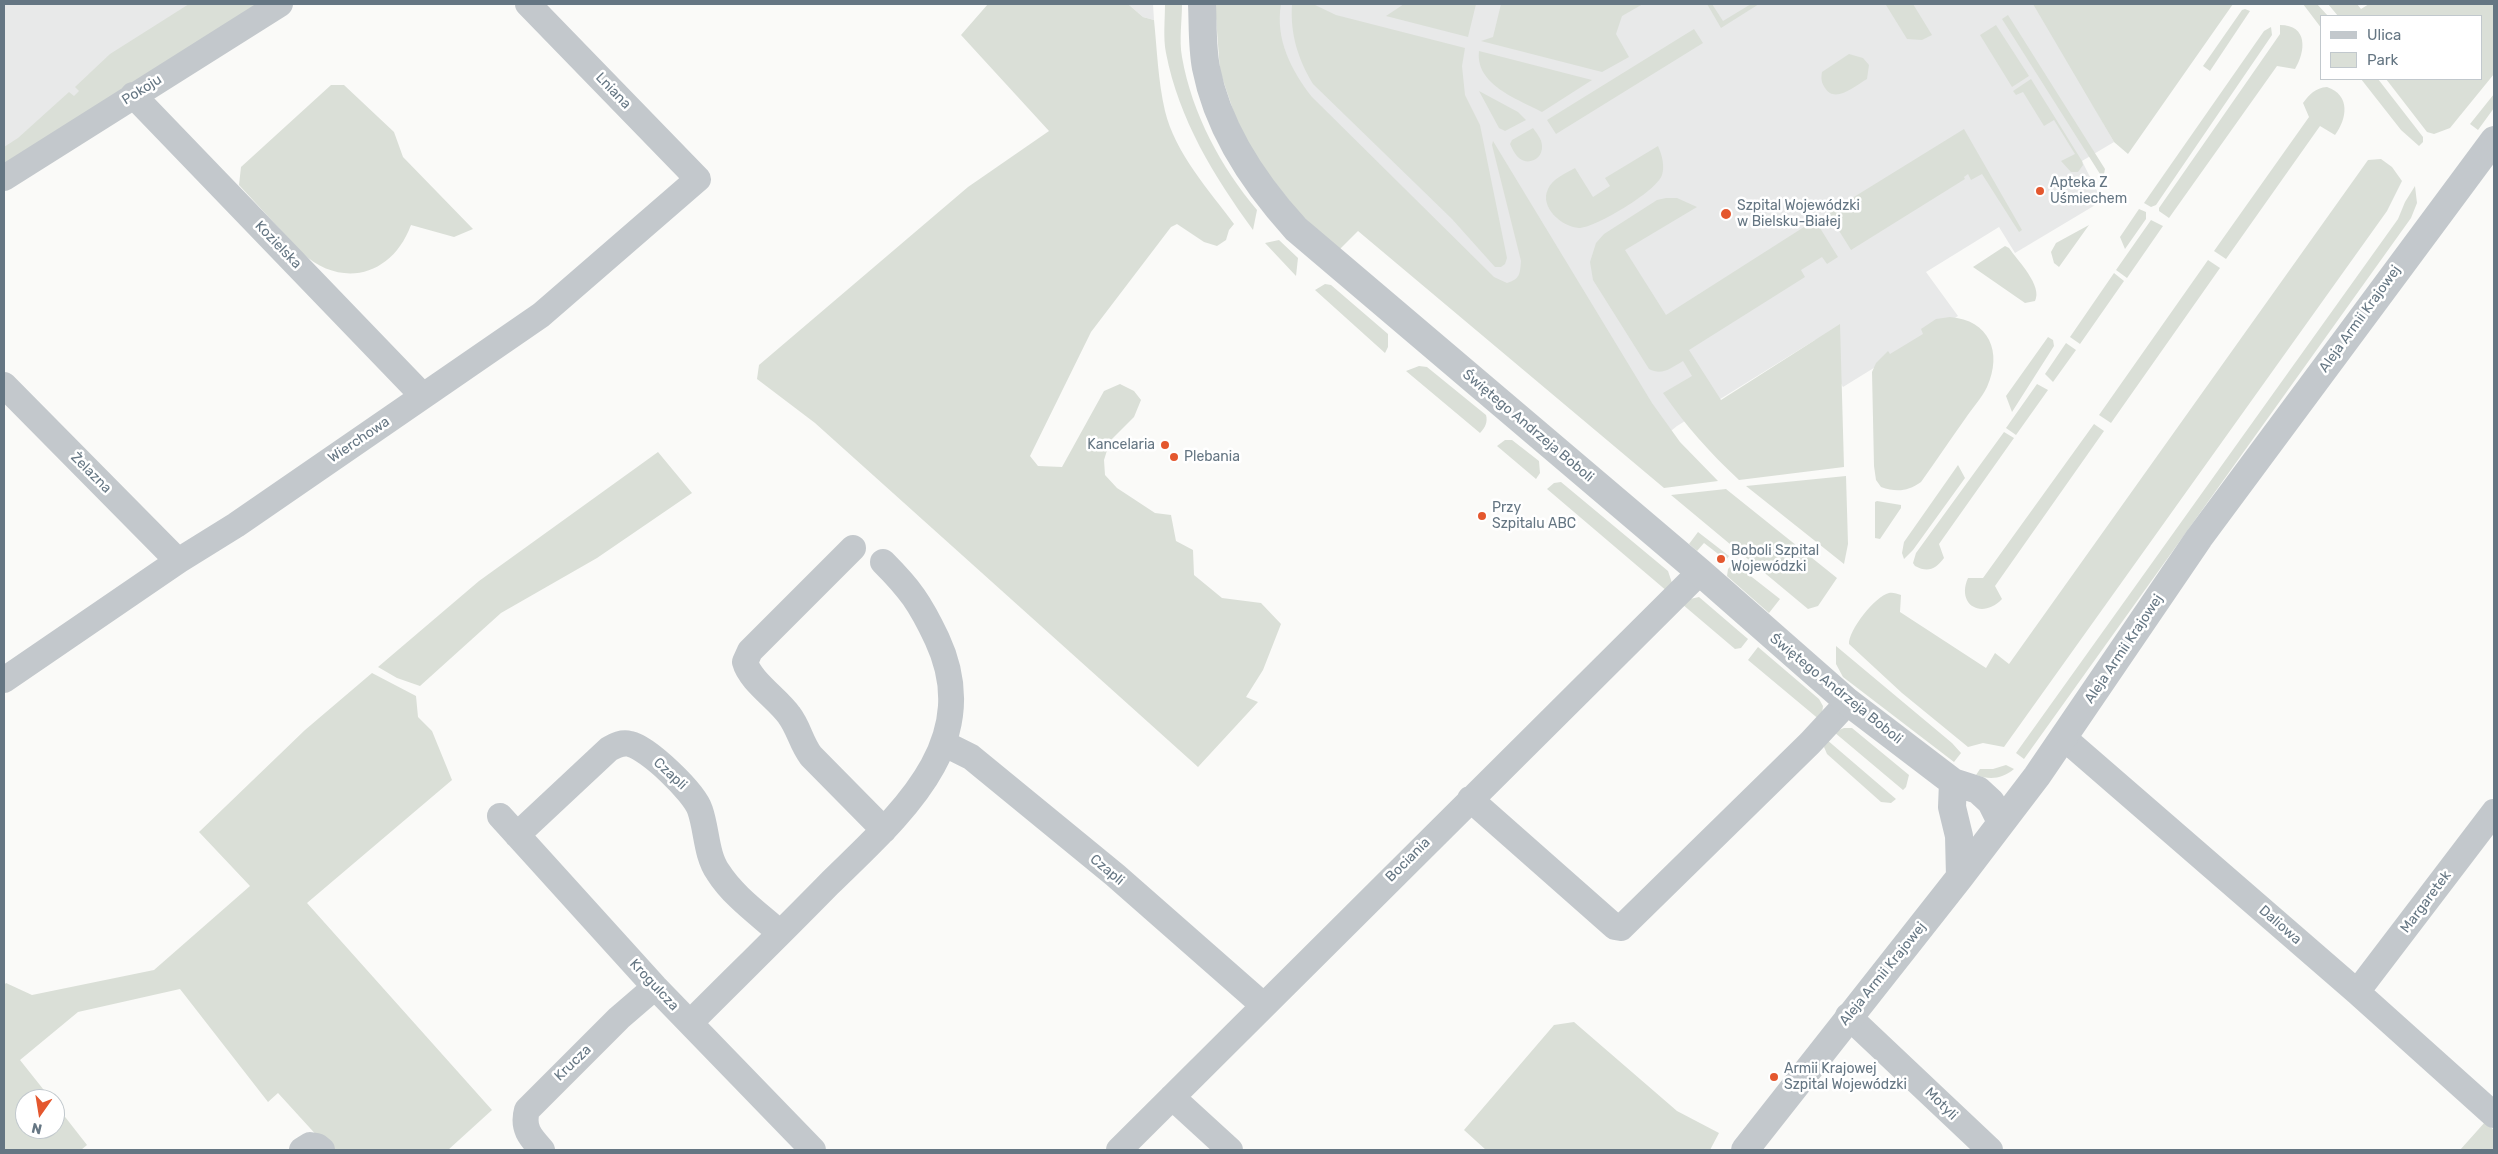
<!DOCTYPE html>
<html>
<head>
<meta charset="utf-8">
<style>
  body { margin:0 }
  #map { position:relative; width:2498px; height:1154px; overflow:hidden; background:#fafaf8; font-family:Rubik,sans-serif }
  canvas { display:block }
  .frame { position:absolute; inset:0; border:5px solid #657683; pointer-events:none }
  .legend { position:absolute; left:2320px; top:15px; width:162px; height:65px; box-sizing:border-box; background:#fff; border:1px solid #c1c8cd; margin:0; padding:6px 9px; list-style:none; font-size:15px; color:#657683 }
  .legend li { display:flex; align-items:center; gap:10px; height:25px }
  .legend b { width:25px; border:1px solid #c1c8cd }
  .north { position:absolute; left:15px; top:1089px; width:50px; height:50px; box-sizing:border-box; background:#fff; border:1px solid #c1c8cd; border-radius:50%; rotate:193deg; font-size:14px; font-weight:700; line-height:20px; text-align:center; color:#657683 }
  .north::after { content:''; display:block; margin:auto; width:18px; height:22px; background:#e4572e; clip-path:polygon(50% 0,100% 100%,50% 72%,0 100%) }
</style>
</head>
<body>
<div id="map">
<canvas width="2498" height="1154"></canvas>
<div class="frame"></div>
<ul class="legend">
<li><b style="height:6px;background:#c3c8cc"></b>Ulica</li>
<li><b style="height:14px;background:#dadfd7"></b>Park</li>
</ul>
<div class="north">N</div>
</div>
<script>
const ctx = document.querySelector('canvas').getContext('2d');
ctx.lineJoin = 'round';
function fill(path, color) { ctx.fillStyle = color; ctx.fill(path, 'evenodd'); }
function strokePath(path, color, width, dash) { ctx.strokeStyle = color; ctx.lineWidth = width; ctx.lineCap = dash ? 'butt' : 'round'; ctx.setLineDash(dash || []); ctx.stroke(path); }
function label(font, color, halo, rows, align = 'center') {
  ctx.font = font + ' Rubik,sans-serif'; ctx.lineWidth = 5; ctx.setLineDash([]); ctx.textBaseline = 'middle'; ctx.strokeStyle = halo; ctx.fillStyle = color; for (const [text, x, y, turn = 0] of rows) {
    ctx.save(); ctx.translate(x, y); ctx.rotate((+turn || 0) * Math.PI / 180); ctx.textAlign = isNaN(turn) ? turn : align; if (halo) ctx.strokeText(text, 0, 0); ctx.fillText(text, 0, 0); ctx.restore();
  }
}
const built = new Path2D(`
  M 4,4 L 255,4 L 4,162 Z
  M 1128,4 L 1153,4 L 1154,20 L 1143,17 Z
  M 1256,4 L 2127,4 L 2057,42 L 2114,142 L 2082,161 L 2102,201 L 2015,253 L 1999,227 L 1926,272 L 1958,316 L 1843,387 L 1815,340 L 1677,426 L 1651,447 L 1325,174 Z`);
const green = new Path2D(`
  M 189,4 L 266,4 L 4,169 L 4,147 L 18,138 L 69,92 L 74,96 L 79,91 L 75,87 L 110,54 Z
  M 988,4 L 1128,4 L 1143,17 L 1154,20 C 1157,49 1158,81 1165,111 C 1175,153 1209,190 1234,224 L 1229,230 L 1226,240 L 1217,246 L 1204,242 L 1177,224 L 1171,227 L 1091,332 L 1030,456 L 1038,466 L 1062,467 L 1104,391 L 1120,384 L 1134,391 L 1141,400 L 1134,417 L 1110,441 L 1104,460 L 1105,475 L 1117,488 L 1155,513 L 1171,515 L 1176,541 L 1193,550 L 1194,575 L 1222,598 L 1261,603 L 1281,624 L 1263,670 L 1246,697 L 1258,702 L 1198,767 L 815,423 L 757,379 L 759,365 L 968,187 L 1049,131 L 961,35 Z
  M 1165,4 L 1182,4 C 1182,21 1179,40 1182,57 C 1192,114 1221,167 1257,210 L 1253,230 C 1214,176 1179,120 1166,53 C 1163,38 1165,20 1165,4 Z
  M 1215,4 L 1281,4 C 1275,39 1291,70 1312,97 L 1494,277 L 1507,283 C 1520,279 1520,274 1521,261 L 1492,145 L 1493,141 L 1652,403 L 1680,442 L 1718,481 L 1664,488 L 1358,231 L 1339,250 L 1299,213 L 1265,170 L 1249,144 L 1235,116 L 1220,71 Z
  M 1292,4 L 1313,4 L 1336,15 L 1465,48 L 1462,66 L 1465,95 L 1480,125 L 1507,258 L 1505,264 L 1501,267 L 1495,267 L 1452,219 L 1313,84 C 1298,59 1290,34 1292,4 Z
  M 1404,4 L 1476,4 L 1468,37 L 1386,16 Z
  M 1501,4 L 1643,4 L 1622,16 L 1616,34 L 1629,57 L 1602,72 L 1481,41 L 1493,37 Z
  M 1707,4 L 1712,4 L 1723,21 L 1751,4 L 1759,4 L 1721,28 Z
  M 1913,4 L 1932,35 L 1922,40 L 1907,39 L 1886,5 Z
  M 2033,4 L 2233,4 L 2128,154 L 2114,142 Z
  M 2303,4 L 2317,4 L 2328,16 L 2322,16 L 2322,29 Z
  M 2328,4 L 2357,4 L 2361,9 L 2369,4 L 2494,4 L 2494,74 L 2450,128 L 2434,134 L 2427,132 L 2386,79 L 2482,79 L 2482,16 L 2338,16 Z
  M 2245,9 L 2250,11 L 2210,71 L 2203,66 L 2242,10 Z
  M 2008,15 L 2105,169 L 2104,174 L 2100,174 L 2002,19 Z
  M 1996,25 L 2029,76 L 2012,87 L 1980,35 Z
  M 2280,25 C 2308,25 2306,51 2295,69 L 2277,66 L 2169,218 L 2159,211 L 2159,208 L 2280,34 Z
  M 2271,27 L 2272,35 L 2156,205 L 2151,207 L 2144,203 L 2264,31 Z
  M 1694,29 L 1703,43 L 1556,134 L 1547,120 Z
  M 1479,51 L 1592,80 L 1542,112 C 1518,99 1475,85 1479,51 Z
  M 1849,54 L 1863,58 L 1869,65 L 1867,79 C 1855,86 1835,104 1825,88 C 1821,82 1821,78 1822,72 Z
  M 2031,79 L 2082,161 L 2083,165 L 2078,172 L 2071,172 L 2061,161 L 2075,154 L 2054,120 L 2044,126 L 2023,92 L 2016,95 L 2013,91 Z
  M 2361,79 L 2378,79 L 2423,137 L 2423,142 L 2419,146 L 2401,130 Z
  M 331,85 L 344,85 L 394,132 L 403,157 L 473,229 L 454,237 L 411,225 C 392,276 342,289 302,253 L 239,185 L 241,167 Z
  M 2327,87 C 2351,95 2347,119 2335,135 L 2320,126 L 2226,259 L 2214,251 L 2309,117 L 2303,103 C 2310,94 2315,88 2327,87 Z
  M 1479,91 L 1518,112 L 1526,120 L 1505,131 L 1499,128 Z
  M 2494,94 L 2494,108 L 2478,130 L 2470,124 Z
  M 1533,128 C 1537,134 1542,139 1542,146 C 1543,159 1528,166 1519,158 C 1515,155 1512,148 1510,144 L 1512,140 Z
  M 1964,129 L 2022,230 L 2019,232 L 1982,174 L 1971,180 L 1968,174 L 1964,177 L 1965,179 L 1851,250 L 1828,213 Z
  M 1658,146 C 1662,155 1665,166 1662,175 C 1657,191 1595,228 1579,228 C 1562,227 1539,207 1548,189 C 1552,179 1566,173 1575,168 L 1593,197 L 1610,186 L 1605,178 Z
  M 2381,159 L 2392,167 L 2402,181 L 2387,211 L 2004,747 L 1983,743 L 1968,747 L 1902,693 L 1849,644 C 1848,631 1875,596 1889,593 C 1893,592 1897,594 1901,595 L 1900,612 L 1986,668 L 1995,653 L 2009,664 L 2368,160 Z
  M 2415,186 L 2417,203 L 2411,218 L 2024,759 L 2016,753 L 2398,219 L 2405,202 Z
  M 1666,198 L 1677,198 L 1697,207 L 1625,250 L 1666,315 L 1815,220 L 1838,257 L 1827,264 L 1822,257 L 1801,270 L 1805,277 L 1689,350 L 1721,400 L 1840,324 L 1844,467 L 1739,480 C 1710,453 1686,426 1663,393 L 1692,376 L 1683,361 C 1671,368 1662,376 1649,369 L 1593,280 L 1590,262 L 1596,243 L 1604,234 L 1657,200 Z
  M 2139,209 L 2146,212 L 2146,219 L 2125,249 L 2120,237 Z
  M 2151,220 L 2163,226 L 2127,278 L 2116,270 Z
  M 2089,225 L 2059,267 L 2054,263 L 2051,252 L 2056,243 Z
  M 1279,240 L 1298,258 L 1296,276 L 1265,243 Z
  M 2005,246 L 2009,248 C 2018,261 2043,286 2035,301 L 2025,303 L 1973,267 Z
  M 2208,260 L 2220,268 L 2111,423 L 2099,415 Z
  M 2114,273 L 2124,281 L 2080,344 L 2070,337 Z
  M 1325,284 L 1331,285 L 1388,334 L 1388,347 L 1385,353 L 1315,290 Z
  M 1950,317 C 1989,320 2003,352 1987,387 C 1982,398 1972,408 1965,419 C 1950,440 1936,461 1921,482 C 1907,492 1896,492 1881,487 L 1876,480 L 1874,466 L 1872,372 L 1876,363 L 1888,351 L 1890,354 L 1923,334 L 1921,329 L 1936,319 Z
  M 2048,337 L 2053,340 L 2054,346 L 2012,412 L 2006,396 Z
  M 2066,343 L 2076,350 L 2053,382 L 2045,374 Z
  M 1419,366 L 1427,367 L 1486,415 C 1488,422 1485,428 1480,433 L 1406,371 Z
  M 2037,384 L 2048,390 L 2016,435 L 2006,428 Z
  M 2094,424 L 2104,431 L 1995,586 L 2002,599 C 1982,620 1956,605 1968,578 L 1983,578 Z
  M 2004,432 L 2014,438 L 1939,544 L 1944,558 C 1936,569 1928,573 1915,566 L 1913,563 L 1916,553 Z
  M 1505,440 L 1512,440 L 1539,461 L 1540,473 L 1536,479 L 1497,446 Z
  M 658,452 L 692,493 L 597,558 L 501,613 L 420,686 L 397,678 L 378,667 L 479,581 Z
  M 1958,465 L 1965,478 L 1913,550 L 1904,559 L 1902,553 L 1904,542 Z
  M 1846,476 L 1848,544 L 1844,564 L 1746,486 Z
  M 1561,482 L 1668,571 L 1672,583 L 1668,592 L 1547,489 L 1554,483 Z
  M 1726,489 L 1837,578 L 1818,606 L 1808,609 L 1671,495 Z
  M 1877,501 L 1901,505 L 1901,508 L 1880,539 L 1875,538 L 1875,502 Z
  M 1698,532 L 1729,556 L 1726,560 L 1704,543 L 1697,551 L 1689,544 Z
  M 1734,563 L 1780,599 L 1769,613 L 1727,576 L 1728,569 Z
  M 1699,597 L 1748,639 L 1741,648 L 1735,649 L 1682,604 L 1690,599 Z
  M 1836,646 L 1952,743 L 1961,753 L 1954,762 L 1843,677 L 1836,664 Z
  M 1758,647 L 1819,699 L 1823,706 L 1821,721 L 1748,660 Z
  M 372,673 L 416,696 L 418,717 L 432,731 L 452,780 L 307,903 L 492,1110 L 448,1150 L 330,1150 L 278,1093 L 268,1102 L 180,989 L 78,1012 L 20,1060 L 51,1099 L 25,1099 L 25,1129 L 55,1129 L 55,1104 L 87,1145 L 81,1150 L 4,1150 L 4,985 L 6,983 L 32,995 L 154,970 L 250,886 L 199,832 L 305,730 Z
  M 1844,728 L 1852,728 L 1909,775 L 1906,787 L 1903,790 L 1834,732 Z
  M 1826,739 L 1896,799 L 1891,803 L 1881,802 L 1827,754 L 1824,747 Z
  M 2006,765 L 2014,769 C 2002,779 1990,780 1976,775 L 1980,769 L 1993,769 Z
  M 1574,1022 L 1677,1111 L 1719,1133 L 1710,1150 L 1486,1150 L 1464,1130 L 1554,1025 Z
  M 2485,1122 L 2494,1130 L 2494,1150 L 2460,1150 Z`);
const minor = new Path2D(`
  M 133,95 L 423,396
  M 4,178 L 280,4
  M 4,385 L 178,561
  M 853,548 L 750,651 L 745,662 C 750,681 778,699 789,715 C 799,728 801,743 811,756 L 884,830
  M 4,680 L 178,561 L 236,525 L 541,315 L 698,179 L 528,4
  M 2064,738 L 2357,992 L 2494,1115
  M 945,744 L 971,757 L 1115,875 L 1263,1005
  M 1470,799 L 1615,927 L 1621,928 L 1810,743 L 1848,702
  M 500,816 L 655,987 L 813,1150
  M 517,835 L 609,749 C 616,745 622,742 630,744 C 648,748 694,792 700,810 C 707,830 706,855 718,872 C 733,896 760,915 780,933
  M 2357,992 L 2494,812
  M 1848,1016 L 1990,1150
  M 690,1023 C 736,977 783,931 829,884 C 898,816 986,744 937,639 C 920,603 910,589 883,562
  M 1172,1097 L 1230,1150
  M 302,1150 L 310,1145 L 317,1146 L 322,1150
  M 542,1150 C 530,1137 522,1128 527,1110 L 619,1018 L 655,987
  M 1119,1150 L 1700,572`);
const tertiary = new Path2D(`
  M 1202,4 C 1203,25 1202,47 1206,68 C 1218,130 1255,184 1296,229 L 1700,572 L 1848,702 L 1953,782 L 1978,790 L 1991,802 L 2001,822
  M 1953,782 L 1952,807 L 1959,836 L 1960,877
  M 1745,1150 L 1960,877 L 2037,776 L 2199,538 L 2494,140`);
const markers = [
  [2040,191,5,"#e4572e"],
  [1726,214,6,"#e4572e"],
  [1165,445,5,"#e4572e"],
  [1174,457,5,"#e4572e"],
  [1482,516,5,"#e4572e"],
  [1721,559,5,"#e4572e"],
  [1774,1077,5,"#e4572e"]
];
const streetNames = [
  ["Pokoju",142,90,-32],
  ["Lniana",613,91,46],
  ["Kozielska",278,245,46],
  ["Aleja Armii Krajowej",2360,319,-54],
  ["Świętego Andrzeja Boboli",1528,426,40],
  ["Wierchowa",359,440,-34],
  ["Żelazna",91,473,45],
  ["Aleja Armii Krajowej",2124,649,-56],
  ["Świętego Andrzeja Boboli",1836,689,39],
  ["Czapli",670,774,43],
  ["Bociania",1408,860,-45],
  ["Czapli",1107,870,40],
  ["Margaretek",2426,902,-53],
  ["Daliowa",2280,925,41],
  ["Aleja Armii Krajowej",1883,974,-51],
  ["Krogulcza",654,985,47],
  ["Krucza",573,1063,-44],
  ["Motyli",1941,1104,44]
];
const poiNames = [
  ["Apteka Z",2050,183],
  ["Uśmiechem",2050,199],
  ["Szpital Wojewódzki",1737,206],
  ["w Bielsku-Białej",1737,222],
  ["Kancelaria",1155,445,"right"],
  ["Plebania",1184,457],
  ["Przy",1492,508],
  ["Szpitalu ABC",1492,524],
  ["Boboli Szpital",1731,551],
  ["Wojewódzki",1731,567],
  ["Armii Krajowej",1784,1069],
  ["Szpital Wojewódzki",1784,1085]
];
fill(built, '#e8e9e9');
fill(green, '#dadfd7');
strokePath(minor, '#c3c8cc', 26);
strokePath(tertiary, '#c3c8cc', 28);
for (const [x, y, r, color] of markers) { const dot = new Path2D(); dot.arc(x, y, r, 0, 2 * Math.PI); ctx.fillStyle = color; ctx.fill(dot); strokePath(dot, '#fff', 2); }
label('14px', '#657683', '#fff', streetNames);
label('14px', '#657683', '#fff', poiNames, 'left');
</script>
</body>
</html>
